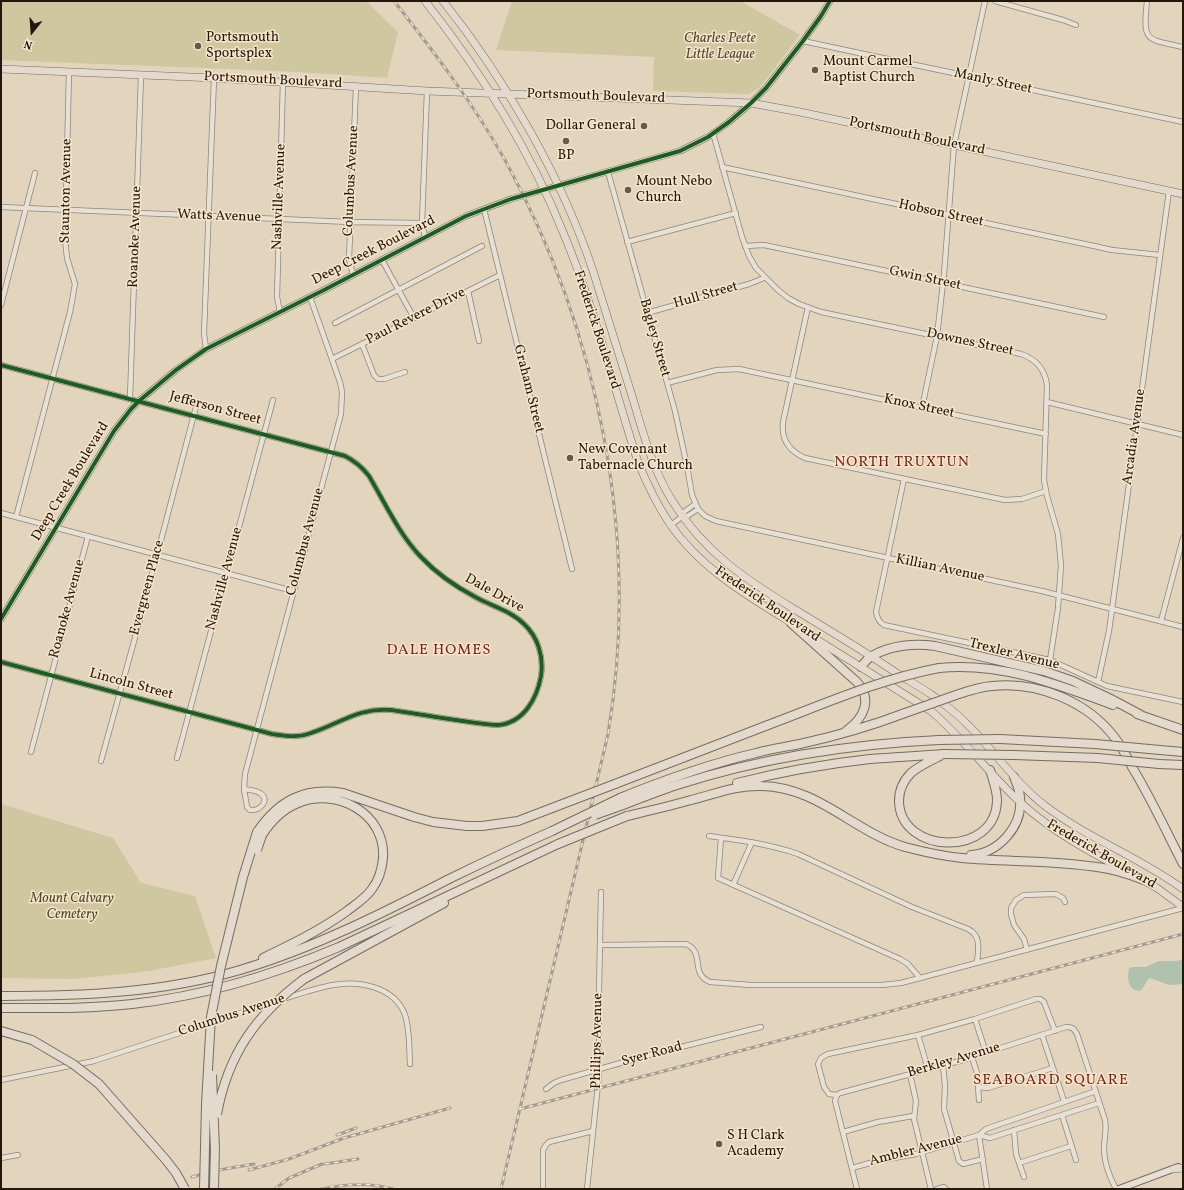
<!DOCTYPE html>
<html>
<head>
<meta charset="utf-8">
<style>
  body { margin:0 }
  #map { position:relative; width:1184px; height:1190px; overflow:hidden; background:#e2d4bd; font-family:Vollkorn,serif }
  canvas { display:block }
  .frame { position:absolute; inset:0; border:2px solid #23170d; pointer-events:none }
  .north { position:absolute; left:12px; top:12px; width:40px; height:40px; -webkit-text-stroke:3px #f6e5ca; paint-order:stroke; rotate:197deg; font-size:11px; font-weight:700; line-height:16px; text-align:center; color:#23170d }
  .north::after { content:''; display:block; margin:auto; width:14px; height:18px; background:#23170d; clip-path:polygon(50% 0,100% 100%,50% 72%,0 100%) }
</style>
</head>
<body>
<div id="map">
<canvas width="1184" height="1190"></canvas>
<div class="frame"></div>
<div class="north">N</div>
</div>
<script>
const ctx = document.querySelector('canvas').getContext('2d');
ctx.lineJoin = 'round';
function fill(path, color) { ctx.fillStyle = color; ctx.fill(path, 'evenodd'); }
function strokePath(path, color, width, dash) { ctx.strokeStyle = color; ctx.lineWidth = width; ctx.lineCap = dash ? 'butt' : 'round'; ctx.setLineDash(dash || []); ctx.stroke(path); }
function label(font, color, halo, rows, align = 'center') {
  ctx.font = font + ' Vollkorn,serif'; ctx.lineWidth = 3; ctx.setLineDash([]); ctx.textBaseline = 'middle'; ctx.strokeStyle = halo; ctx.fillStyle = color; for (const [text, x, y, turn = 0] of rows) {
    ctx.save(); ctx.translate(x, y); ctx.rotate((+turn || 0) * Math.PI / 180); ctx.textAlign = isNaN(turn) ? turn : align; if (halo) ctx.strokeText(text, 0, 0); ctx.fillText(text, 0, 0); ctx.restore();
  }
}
const green = new Path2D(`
  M 1,1 L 366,1 L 398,32 L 387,78 C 259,68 130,66 1,60 Z
  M 512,1 L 742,1 L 742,2 L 800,35 L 761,86 L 749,94 L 653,91 L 654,57 L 496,50 Z
  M 1,804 L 113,838 L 141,883 L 195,896 L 216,958 L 149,971 L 74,979 L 1,978 Z`);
const water = new Path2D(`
  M 1183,959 L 1183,984 L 1169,985 L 1150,978 C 1145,981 1145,987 1140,991 C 1128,990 1127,980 1129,969 L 1132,967 L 1145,967 L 1159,961 L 1176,961 Z`);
const minor = new Path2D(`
  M 995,1 L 1063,20 L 1076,25
  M 1147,1 C 1143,42 1145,39 1183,47
  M 803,41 L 1183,122
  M 713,133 L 742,237 L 749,256 L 756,268 L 778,290 L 788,298 L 799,304 L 821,312 L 1021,354 C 1036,359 1045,370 1047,385 L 1044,480 L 1047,496 L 1058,534 L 1061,565 L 1058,608 L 1050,660
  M 722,167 L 1094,246 L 1112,250 L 1160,255
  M 608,172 L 675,411 L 687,466 L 692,495 L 698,509 L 705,516 L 716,521 L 1042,591 L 1183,627
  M 1,207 L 350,222 L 422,223
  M 484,209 L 572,569
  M 425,237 L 422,223 L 427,91
  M 627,242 L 736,213
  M 745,246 L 764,245 L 1104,317
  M 382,260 L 414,318
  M 353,275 L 349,259 L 356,86
  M 468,291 L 479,341
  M 1,305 L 35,173
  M 808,307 L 783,422 C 781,439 789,451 805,458 L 1005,500 L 1022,499 L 1046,491
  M 280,312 L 277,297 L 283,81
  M 647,313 L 749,284 L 764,278
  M 335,323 L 482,246
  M 362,344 L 374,375 L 378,379 L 384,379 L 405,372
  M 206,349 L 204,333 L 214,78
  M 332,359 L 500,275
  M 1,365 L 345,456 C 355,461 362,467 369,476 C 385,503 399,534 421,557 C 437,574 456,587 477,598 C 492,606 511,611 524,624 C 538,637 544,657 541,676 C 537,698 524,723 498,725 C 485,725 470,722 456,720 C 435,717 413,713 391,710 C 359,707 339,724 311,733 C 298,738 285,736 272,734 L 1,662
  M 667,383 L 717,370 L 739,369 L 1046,434
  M 130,398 L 141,75
  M 1047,402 L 1183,435
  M 922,408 L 937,336 L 944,274 L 954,145 L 985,1
  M 904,479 L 876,612 C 877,618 879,622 884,625 L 1050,660 L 1107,686 L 1183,702
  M 1,513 L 293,591
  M 683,516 L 686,517 L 698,509
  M 16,517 L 70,312 L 75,284 L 67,258 L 65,239 L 69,72
  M 671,525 L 683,516 L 684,512 L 695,504
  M 1161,621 L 1183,538
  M 1098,682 L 1109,631 L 1169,191
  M 31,752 L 88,536
  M 177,758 L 273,400
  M 101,761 L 144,605 L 197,403
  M 244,789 C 249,790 256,790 260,793 C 271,800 260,811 250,810 L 247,807 L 244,789 L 245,774 L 341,414 L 342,392 L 340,382 L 310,297
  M 709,836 C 739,840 769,844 798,854 L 912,907 L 968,929 C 982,936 978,950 977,963
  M 721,838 L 718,878 L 900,959 L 908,964 L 920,978
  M 733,885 L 752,842
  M 600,945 L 686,944 C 706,953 689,973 710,982 L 751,985 L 882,985 L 901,983 L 920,978 L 1183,908
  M 1027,950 L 1024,939 L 1014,925 L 1011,914 L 1011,908 L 1016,900 L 1024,895 L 1056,894 L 1063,898 L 1065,902
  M 283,999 C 299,994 316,988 333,985 C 359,980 395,987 405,1015 C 410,1030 409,1049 410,1064
  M 975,1019 L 986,1053
  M 918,1035 L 928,1069
  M 1042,1035 L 1064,1101
  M 972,1057 L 977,1073 L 979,1100
  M 943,1065 L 945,1086 L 944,1109 L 959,1161 L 963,1164 L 983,1159
  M 910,1074 L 916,1101 L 914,1119 L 931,1189
  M 1,1080 L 94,1061 L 274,1002
  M 978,1087 L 988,1088 L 1053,1068
  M 546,1089 L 554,1083 L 561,1080 L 645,1056 L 761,1027
  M 1096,1091 L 986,1129 L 979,1135 L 990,1138 L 1099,1103
  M 837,1095 L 840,1093 L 963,1060 L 1066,1027 C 1073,1027 1074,1029 1077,1034 L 1105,1120 C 1107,1130 1104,1139 1104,1149 C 1104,1164 1109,1176 1116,1189
  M 837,1095 L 829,1094 L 824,1087 L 818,1064 L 821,1058 L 828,1054 L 918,1035 L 975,1019 L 1036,999 L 1040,999 L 1044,1002 L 1055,1031
  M 837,1095 L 835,1101 L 857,1189
  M 1062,1115 L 1076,1160
  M 1014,1130 L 1016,1154 L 1024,1177
  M 843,1132 L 878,1122 L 913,1116
  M 1,1158 L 18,1155
  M 1019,1163 L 1071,1146
  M 852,1168 L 877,1161 L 916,1154 L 979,1135 L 987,1189
  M 543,1189 L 543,1150 L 546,1145 L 549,1142 L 593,1131
  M 587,1189 L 599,1075 L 599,991 L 601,892
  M 937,1189 L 944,1187 L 946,1189`);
const tertiary = new Path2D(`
  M 1,619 L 114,431 L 131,409 L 139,401 L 176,370 L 206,349 L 324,290 L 466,216 L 511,199 L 680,151 L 708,137 L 729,122 L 751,103 L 766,88 L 803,41 L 821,16 L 830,1`);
const secondary = new Path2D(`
  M 1119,1189 L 1178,1167`);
const primary = new Path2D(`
  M 425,1 C 481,72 529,148 563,232 C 594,306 613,385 638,462 C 647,484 657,505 670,524 C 701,569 749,597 795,625
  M 443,1 C 505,79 563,179 594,274 C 607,315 619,355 632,396 C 643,432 652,469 673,502 C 704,552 745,579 794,609 C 830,631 866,652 901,676 C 911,682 922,688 932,695 C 945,705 958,714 969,726 C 995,752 1015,782 1044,805 C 1087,838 1139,857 1183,889
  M 1,69 L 214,78 L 427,91 L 751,103 L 800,112 L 1183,194
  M 803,631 L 931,711 C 964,739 989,774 1021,803 C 1053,832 1090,852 1128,872
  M 1139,878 L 1157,888 L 1183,907
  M 1174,1169 L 1183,1168`);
const motorway = new Path2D(`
  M 791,623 L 857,682 C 873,700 864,718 846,731
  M 861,667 C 864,663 868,658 872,656 C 891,645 915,643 935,646 L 1044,671 L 1073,681 L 1111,699 L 1141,715
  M 939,668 C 1001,662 1056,684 1113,705
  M 956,695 C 968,691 979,687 992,686 C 1037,681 1087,701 1115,738 C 1122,747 1127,757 1132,767 C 1151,798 1166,831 1183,864
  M 1137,714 L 1183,730
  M 1000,739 L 1095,744
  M 1149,749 L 1183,752
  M 1014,755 L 1098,758
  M 940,756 C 930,761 919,766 911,773 C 904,780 899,790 899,801 C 900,855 996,858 997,800 C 997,790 993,780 990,770
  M 1159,764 L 1183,765
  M 737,783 C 780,772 825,764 870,759 C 894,757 919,756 944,754
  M 615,784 L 768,725
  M 620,798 C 664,780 709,764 756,753 C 770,749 785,747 800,744 C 836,736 871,726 905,713
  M 623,805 C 641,798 659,791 677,785 C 761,758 851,744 939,740
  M 627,816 C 648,811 670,806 691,800 C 715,794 737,785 762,786 C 818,787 854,832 905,847 C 924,852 942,856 962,858 C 1006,862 1053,860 1097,867 C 1113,869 1129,874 1144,880
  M 257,832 C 279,800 304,787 343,793 L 414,817 L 433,822 L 467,826 L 482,826
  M 262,835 C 271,821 283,809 298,803 C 336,787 386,813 383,858 C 382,869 379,880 372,889 C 366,898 356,904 347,911 C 321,930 292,944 263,958
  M 971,855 C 999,853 1023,826 1020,798 C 1020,791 1017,784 1014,777
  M 304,979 L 444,903
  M 1,996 C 82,996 162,993 240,970 C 314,948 383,913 451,878 C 484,862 518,846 552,831
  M 1,1008 C 45,1008 88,1009 132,1004 C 204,996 273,975 339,947 L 558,844
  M 1,1031 L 32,1040`);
const rail = new Path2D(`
  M 394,1 C 434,52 473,103 505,160 C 599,332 641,539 608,734 L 501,1189
  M 520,1109 L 1183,934
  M 337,1135 L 356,1128
  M 325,1164 L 358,1159
  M 249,1170 L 289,1159 L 344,1138 L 450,1108
  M 192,1177 L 213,1171 L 254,1164
  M 275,1189 L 289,1178 L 322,1164
  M 321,1189 C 345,1184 369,1182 393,1189`);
const motorwayBridge = new Path2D(`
  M 905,713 L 956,695
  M 768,725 C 824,704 880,679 939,668
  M 939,740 L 1000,739
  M 1095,744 L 1149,749
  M 944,754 L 1014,755
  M 1098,758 L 1159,764
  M 595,815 L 623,805
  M 482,826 L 518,821 L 615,784
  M 552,831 L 620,798
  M 558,844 L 627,816
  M 257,850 L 262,835
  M 32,1040 L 73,1064 L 99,1084 L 166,1160 L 176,1173 L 185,1189
  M 212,1075 L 215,1150
  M 217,1114 C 228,1054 256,1015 304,979
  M 204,1189 L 206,1104 L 211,1017 L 221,966 L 243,877 L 257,832
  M 214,1189 L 215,1146`);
const cycleway = new Path2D(`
  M 1,365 L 345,456 C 355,461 362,467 369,476 C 385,503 399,534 421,557 C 437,574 456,587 477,598 C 492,606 511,611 524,624 C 538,637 544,657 541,676 C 537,698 524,723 498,725 C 485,725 470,722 456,720 C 435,717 413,713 391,710 C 359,707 339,724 311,733 C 298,738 285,736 272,734 L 1,662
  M 1,619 L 114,431 L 131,409 L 139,401 L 176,370 L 206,349 L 324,290 L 466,216 L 511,199 L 680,151 L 708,137 L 729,122 L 751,103 L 766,88 L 803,41 L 821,16 L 830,1`);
const markers = [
  [198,46,4,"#66594b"],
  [815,70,4,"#66594b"],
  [644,126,4,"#66594b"],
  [566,141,4,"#66594b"],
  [628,190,4,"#66594b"],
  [570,458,4,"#66594b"],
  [719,1144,4,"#66594b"]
];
const poiNames = [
  ["Portsmouth",206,38],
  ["Sportsplex",206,54],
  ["Mount Carmel",823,62],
  ["Baptist Church",823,78],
  ["Dollar General",636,126,"right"],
  ["BP",566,156,"center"],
  ["Mount Nebo",636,182],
  ["Church",636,198],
  ["New Covenant",578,450],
  ["Tabernacle Church",578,466],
  ["S H Clark",727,1136],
  ["Academy",727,1152]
];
const parkNames = [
  ["Charles Peete",720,39],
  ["Little League",720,55],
  ["Mount Calvary",72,899],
  ["Cemetery",72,915]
];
const streetNames = [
  ["Portsmouth Boulevard",273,81,3],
  ["Manly Street",993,82,12],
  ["Portsmouth Boulevard",596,97,2],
  ["Portsmouth Boulevard",917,137,12],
  ["Columbus Avenue",352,181,-87],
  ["Staunton Avenue",67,191,-89],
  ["Nashville Avenue",280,197,-88],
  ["Hobson Street",941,214,12],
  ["Watts Avenue",219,217,2],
  ["Roanoke Avenue",136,237,-88],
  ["Deep Creek Boulevard",374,251,-27],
  ["Gwin Street",925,279,12],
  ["Hull Street",706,296,-16],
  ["Paul Revere Drive",416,317,-27],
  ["Frederick Boulevard",596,330,72],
  ["Bagley Street",654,338,74],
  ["Downes Street",970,343,12],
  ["Graham Street",528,389,76],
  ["Knox Street",919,407,12],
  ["Jefferson Street",215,409,15],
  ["Arcadia Avenue",1135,437,-82],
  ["Deep Creek Boulevard",71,482,-59],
  ["Columbus Avenue",306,542,-75],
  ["Killian Avenue",940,569,12],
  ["Nashville Avenue",225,579,-75],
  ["Evergreen Place",148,588,-75],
  ["Dale Drive",494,594,29],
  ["Frederick Boulevard",767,605,34],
  ["Roanoke Avenue",68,609,-75],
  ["Trexler Avenue",1014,655,14],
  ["Lincoln Street",131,685,15],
  ["Frederick Boulevard",1101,855,30],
  ["Columbus Avenue",232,1016,-18],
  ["Phillips Avenue",598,1041,-89],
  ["Syer Road",652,1055,-15],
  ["Berkley Avenue",954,1061,-16],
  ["Ambler Avenue",916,1151,-14]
];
const neighbourhoodNames = [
  ["NORTH TRUXTUN",902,463],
  ["DALE HOMES",439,651],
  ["SEABOARD SQUARE",1051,1081]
];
fill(green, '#cfc79f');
fill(water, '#b0c2ae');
strokePath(minor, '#8f8678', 6);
strokePath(tertiary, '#8f8678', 7);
strokePath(secondary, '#756d60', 8);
strokePath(primary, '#756d60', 8);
strokePath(motorway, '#756d60', 10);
strokePath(minor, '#e7e0d4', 4.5);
strokePath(tertiary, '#e7e0d4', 5.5);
strokePath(secondary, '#e7e0d4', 6);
strokePath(primary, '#e3dacd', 7);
strokePath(motorway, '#e3dacd', 8);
strokePath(rail, '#a19b92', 3);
strokePath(rail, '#f6e5ca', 1.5, [4.5]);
strokePath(motorwayBridge, '#756d60', 10, []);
strokePath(motorwayBridge, '#e3dacd', 8);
strokePath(cycleway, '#1b5e20', 4);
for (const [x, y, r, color] of markers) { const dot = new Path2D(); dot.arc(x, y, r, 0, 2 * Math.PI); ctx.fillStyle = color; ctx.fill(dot); strokePath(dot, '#f6e5ca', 1.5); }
label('14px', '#23170d', '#f6e5ca', poiNames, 'left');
label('italic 14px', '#524931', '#f6e5ca', parkNames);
label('14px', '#23170d', '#f6e5ca', streetNames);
ctx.letterSpacing = '1px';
label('15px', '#7a1f14', '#f6e5ca', neighbourhoodNames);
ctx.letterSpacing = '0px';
</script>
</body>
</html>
